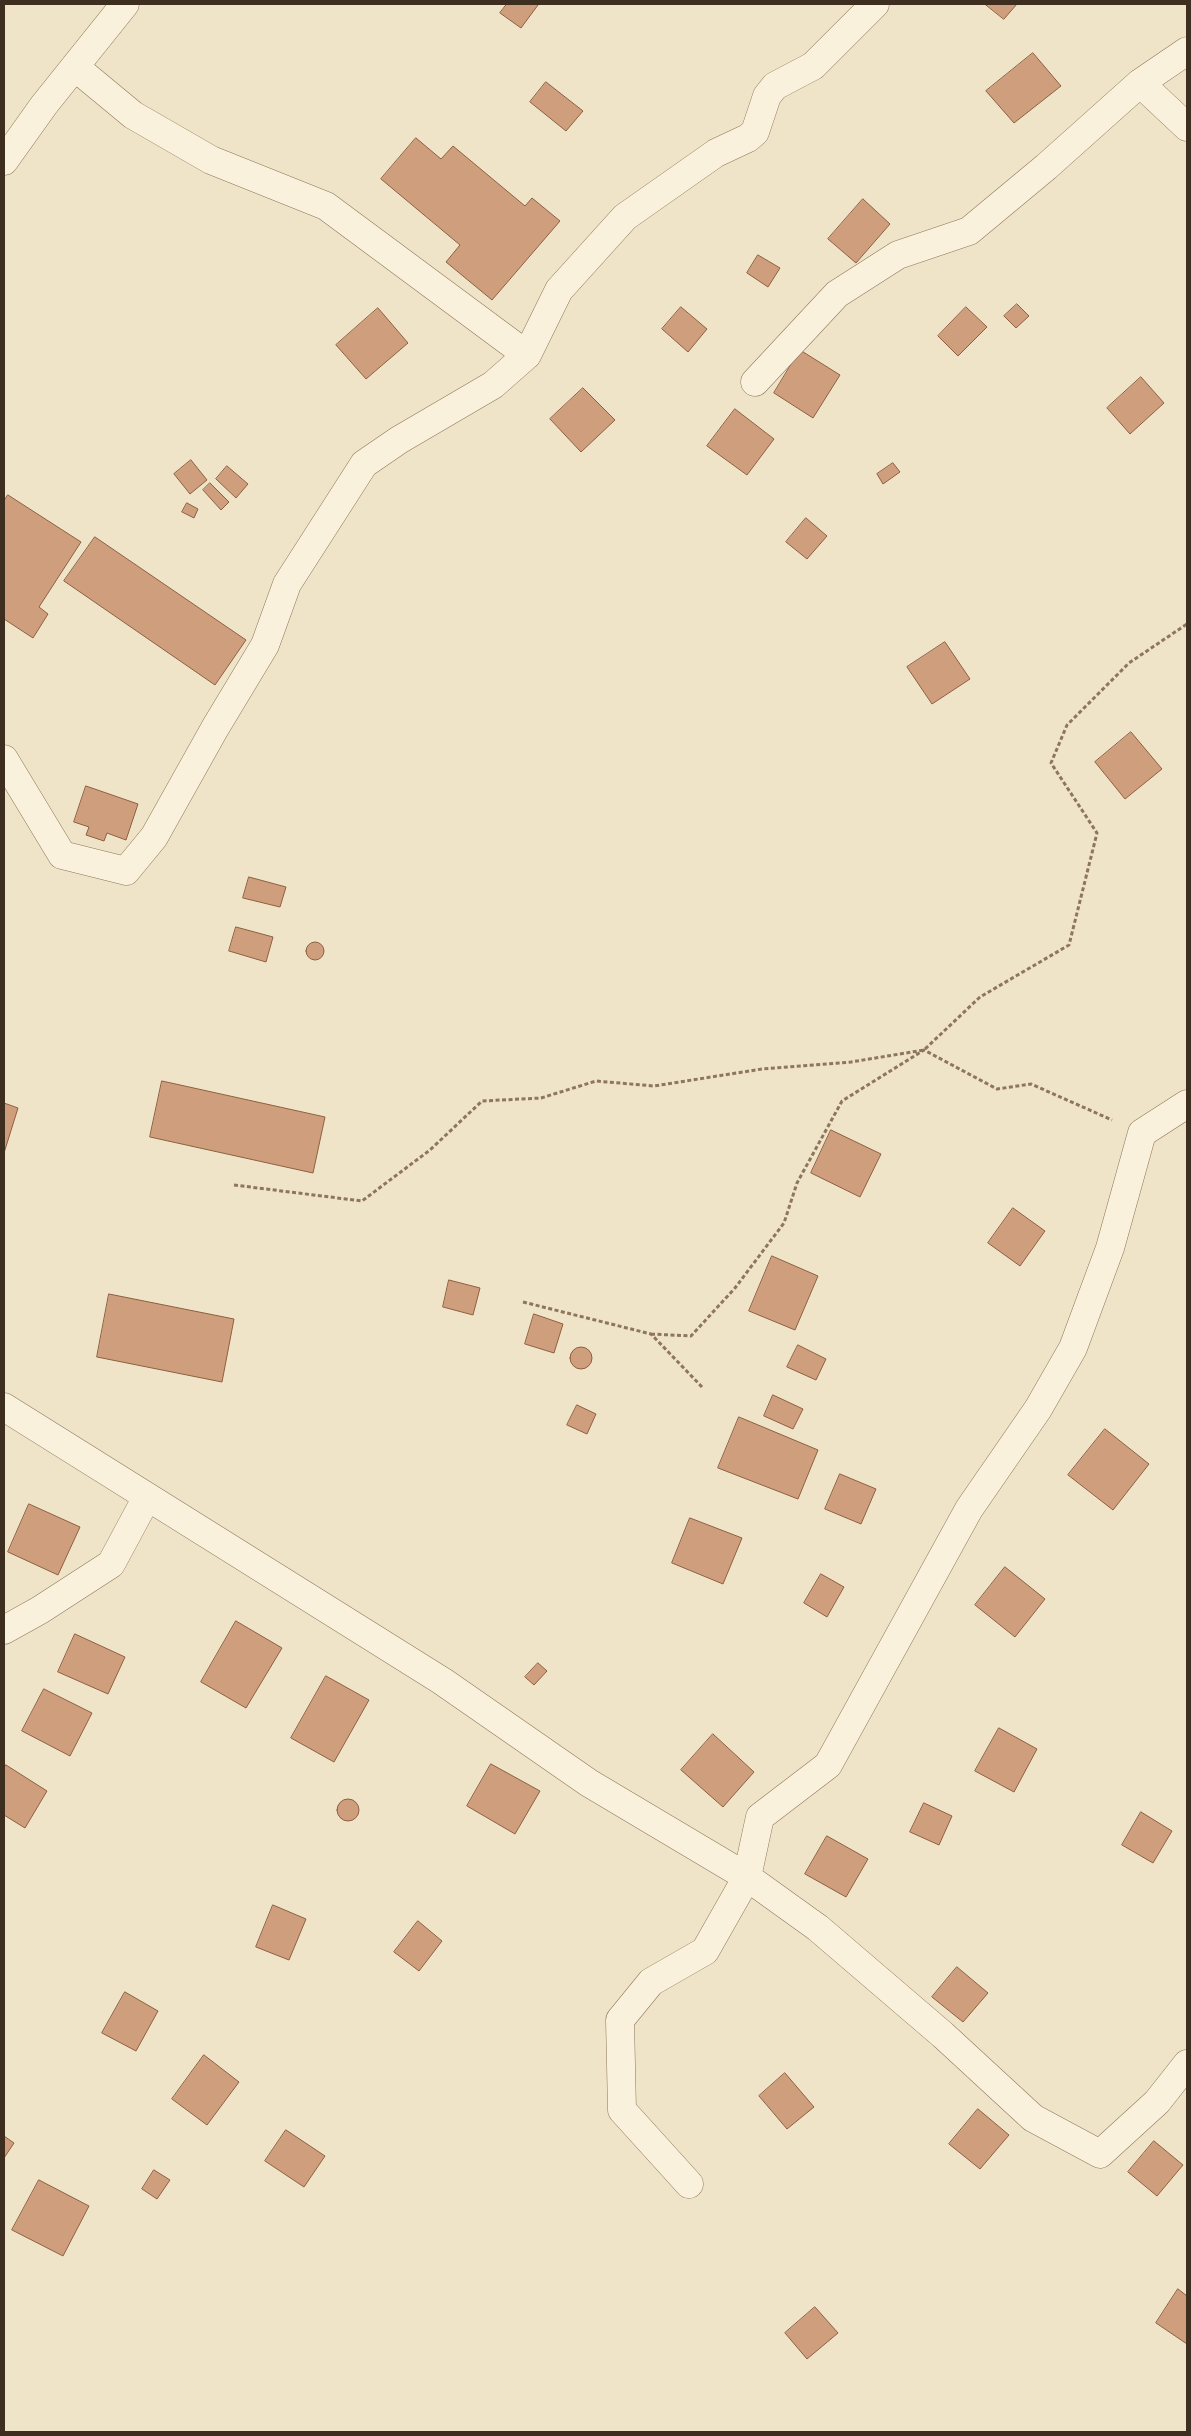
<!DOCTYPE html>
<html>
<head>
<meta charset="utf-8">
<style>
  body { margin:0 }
  #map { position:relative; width:1191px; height:2436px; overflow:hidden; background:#f0e4c8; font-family:Spectral,serif }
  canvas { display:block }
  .frame { position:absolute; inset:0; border:5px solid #3d2e20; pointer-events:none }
</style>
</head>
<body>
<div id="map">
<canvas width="1191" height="2436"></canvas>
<div class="frame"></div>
</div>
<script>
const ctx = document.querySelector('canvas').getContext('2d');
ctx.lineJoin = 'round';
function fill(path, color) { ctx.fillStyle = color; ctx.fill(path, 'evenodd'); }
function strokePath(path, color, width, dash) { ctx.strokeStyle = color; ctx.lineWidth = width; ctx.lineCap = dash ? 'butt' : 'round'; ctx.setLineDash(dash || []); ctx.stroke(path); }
const building = new Path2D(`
  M 507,4 L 536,4 L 538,5 L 521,28 L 500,13 Z
  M 985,4 L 1017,4 L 1004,19 Z
  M 1033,53 L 1061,86 L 1014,123 L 986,91 Z
  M 546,82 L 583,111 L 566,131 L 530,102 Z
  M 416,138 L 441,159 L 453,146 L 525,206 L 532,198 L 560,221 L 492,300 L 446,262 L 460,245 L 381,179 Z
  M 863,199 L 890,224 L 856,263 L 828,239 Z
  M 758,255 L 780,268 L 768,287 L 747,273 Z
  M 1017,304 L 1029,316 L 1016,328 L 1004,316 Z
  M 681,307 L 707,329 L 688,352 L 662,329 Z
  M 966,307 L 987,327 L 958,356 L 938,336 Z
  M 378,308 L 408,343 L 366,379 L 336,345 Z
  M 800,350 L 840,375 L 813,418 L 774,393 Z
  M 1141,377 L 1164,403 L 1130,434 L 1107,408 Z
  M 583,388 L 615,420 L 581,452 L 550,419 Z
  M 735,409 L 774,439 L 747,475 L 707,446 Z
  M 191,460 L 207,480 L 190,494 L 174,474 Z
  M 893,463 L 900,472 L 883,484 L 877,474 Z
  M 227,466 L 248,484 L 236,498 L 216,479 Z
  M 210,483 L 229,502 L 221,510 L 203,490 Z
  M 8,495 L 81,542 L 39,607 L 48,614 L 33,638 L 4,619 L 4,501 Z
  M 187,503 L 198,509 L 194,518 L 182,512 Z
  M 806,518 L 827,536 L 807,559 L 786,542 Z
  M 95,537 L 246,640 L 215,685 L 64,581 Z
  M 945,642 L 970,679 L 932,704 L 907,667 Z
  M 1131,732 L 1162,769 L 1125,799 L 1095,762 Z
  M 86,786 L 138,804 L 126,840 L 107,833 L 104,841 L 86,835 L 89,827 L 74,822 Z
  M 249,877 L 286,887 L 280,907 L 243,898 Z
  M 236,927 L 273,937 L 266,962 L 229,951 Z
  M306 951a9 9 0 1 1 18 0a9 9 0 1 1-18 0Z
  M 162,1081 L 325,1117 L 313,1173 L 150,1137 Z
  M 4,1103 L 18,1108 L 4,1153 Z
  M 831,1130 L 881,1154 L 860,1197 L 811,1173 Z
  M 1013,1208 L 1045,1231 L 1020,1266 L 988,1243 Z
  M 772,1256 L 818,1276 L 795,1330 L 749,1311 Z
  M 449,1280 L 480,1288 L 473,1315 L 443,1307 Z
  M 109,1294 L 234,1319 L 222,1382 L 97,1357 Z
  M 534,1314 L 563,1324 L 554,1353 L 525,1344 Z
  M 798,1345 L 826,1359 L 816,1380 L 787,1367 Z
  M570 1358a11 11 0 1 1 22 0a11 11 0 1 1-22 0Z
  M 773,1395 L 803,1409 L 793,1429 L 764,1416 Z
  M 577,1405 L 596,1414 L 587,1434 L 567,1425 Z
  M 739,1417 L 818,1450 L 798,1499 L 718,1468 Z
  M 1105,1429 L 1149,1464 L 1113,1510 L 1068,1475 Z
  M 840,1474 L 876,1489 L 861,1524 L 825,1509 Z
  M 29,1504 L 80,1527 L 58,1575 L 8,1552 Z
  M 690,1518 L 742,1538 L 723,1584 L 672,1563 Z
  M 1005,1567 L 1045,1599 L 1015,1637 L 975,1605 Z
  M 821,1574 L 844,1587 L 827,1617 L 804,1603 Z
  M 236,1621 L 282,1648 L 246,1708 L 201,1682 Z
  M 75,1634 L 125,1657 L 108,1694 L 58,1672 Z
  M 538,1663 L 547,1671 L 534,1685 L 525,1677 Z
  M 326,1676 L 369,1700 L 334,1762 L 291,1738 Z
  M 44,1689 L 92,1713 L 70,1756 L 22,1731 Z
  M 999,1728 L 1037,1749 L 1014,1792 L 975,1771 Z
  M 713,1734 L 754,1772 L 723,1807 L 681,1770 Z
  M 491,1764 L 540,1791 L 515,1834 L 467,1806 Z
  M 6,1765 L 47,1791 L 25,1828 L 4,1815 L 4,1769 Z
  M337 1810a11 11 0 1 1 22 0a11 11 0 1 1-22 0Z
  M 924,1803 L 952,1816 L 939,1845 L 910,1832 Z
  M 1141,1812 L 1172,1831 L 1153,1863 L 1122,1845 Z
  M 827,1836 L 868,1859 L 846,1897 L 805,1874 Z
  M 273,1905 L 306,1919 L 289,1960 L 256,1947 Z
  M 418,1921 L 442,1941 L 419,1971 L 394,1952 Z
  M 957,1967 L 988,1993 L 963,2022 L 932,1997 Z
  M 125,1992 L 158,2011 L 136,2051 L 102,2033 Z
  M 204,2055 L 239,2082 L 207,2125 L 172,2099 Z
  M 785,2073 L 814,2107 L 787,2129 L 759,2096 Z
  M 978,2109 L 1009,2135 L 980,2169 L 949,2144 Z
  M 286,2130 L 325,2156 L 304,2187 L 265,2161 Z
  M 4,2136 L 14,2143 L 4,2158 Z
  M 1154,2141 L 1183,2165 L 1157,2196 L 1128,2172 Z
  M 154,2170 L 170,2180 L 157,2199 L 142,2189 Z
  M 39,2180 L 89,2206 L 63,2256 L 12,2230 Z
  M 1178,2289 L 1187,2296 L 1187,2344 L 1156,2323 Z
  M 815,2307 L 838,2333 L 807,2359 L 785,2333 Z`);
const path = new Path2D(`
  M 234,1185 L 362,1201 L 430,1150 L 482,1101 L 541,1098 L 596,1081 L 654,1086 L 762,1069 L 851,1062 L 924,1050 L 980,997 L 1069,945 L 1097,833 L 1051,763 L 1067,725 L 1129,663 L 1187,624
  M 523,1302 L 651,1334 L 703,1388
  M 651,1334 L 691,1336 L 735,1288 L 784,1223 L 797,1183 L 842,1101 L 924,1050 L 997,1089 L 1031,1084 L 1112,1120`);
const minor = new Path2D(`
  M 75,67 L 133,115 L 211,160 L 326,206 L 527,355
  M 1140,83 L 1187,127
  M 4,161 L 44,105 L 125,4
  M 755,382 L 837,294 L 898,255 L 969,231 L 1046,167 L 1140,83 L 1187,51
  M 4,759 L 62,855 L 126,871 L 154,837 L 215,728 L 265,645 L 287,584 L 364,464 L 399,440 L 493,385 L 527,355 L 559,290 L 625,217 L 716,153 L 748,138 L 755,132 L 767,96 L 775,86 L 813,66 L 875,4
  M 4,1407 L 442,1681 L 589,1783 L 747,1877 L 818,1928 L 943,2035 L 1033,2118 L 1100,2154 L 1157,2102 L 1187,2064
  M 4,1630 L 40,1610 L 111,1564 L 147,1497
  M 689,2184 L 622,2110 L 620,2020 L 651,1982 L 705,1951 L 747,1877 L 760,1817 L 828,1765 L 969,1509 L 1038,1409 L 1073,1348 L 1110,1248 L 1142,1133 L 1187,1104`);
fill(building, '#cf9f7d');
strokePath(building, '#8d5f41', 1);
strokePath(minor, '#8d765c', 29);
strokePath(path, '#8d765c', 3, [4, 2.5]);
strokePath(minor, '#faf1dc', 28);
</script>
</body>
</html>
